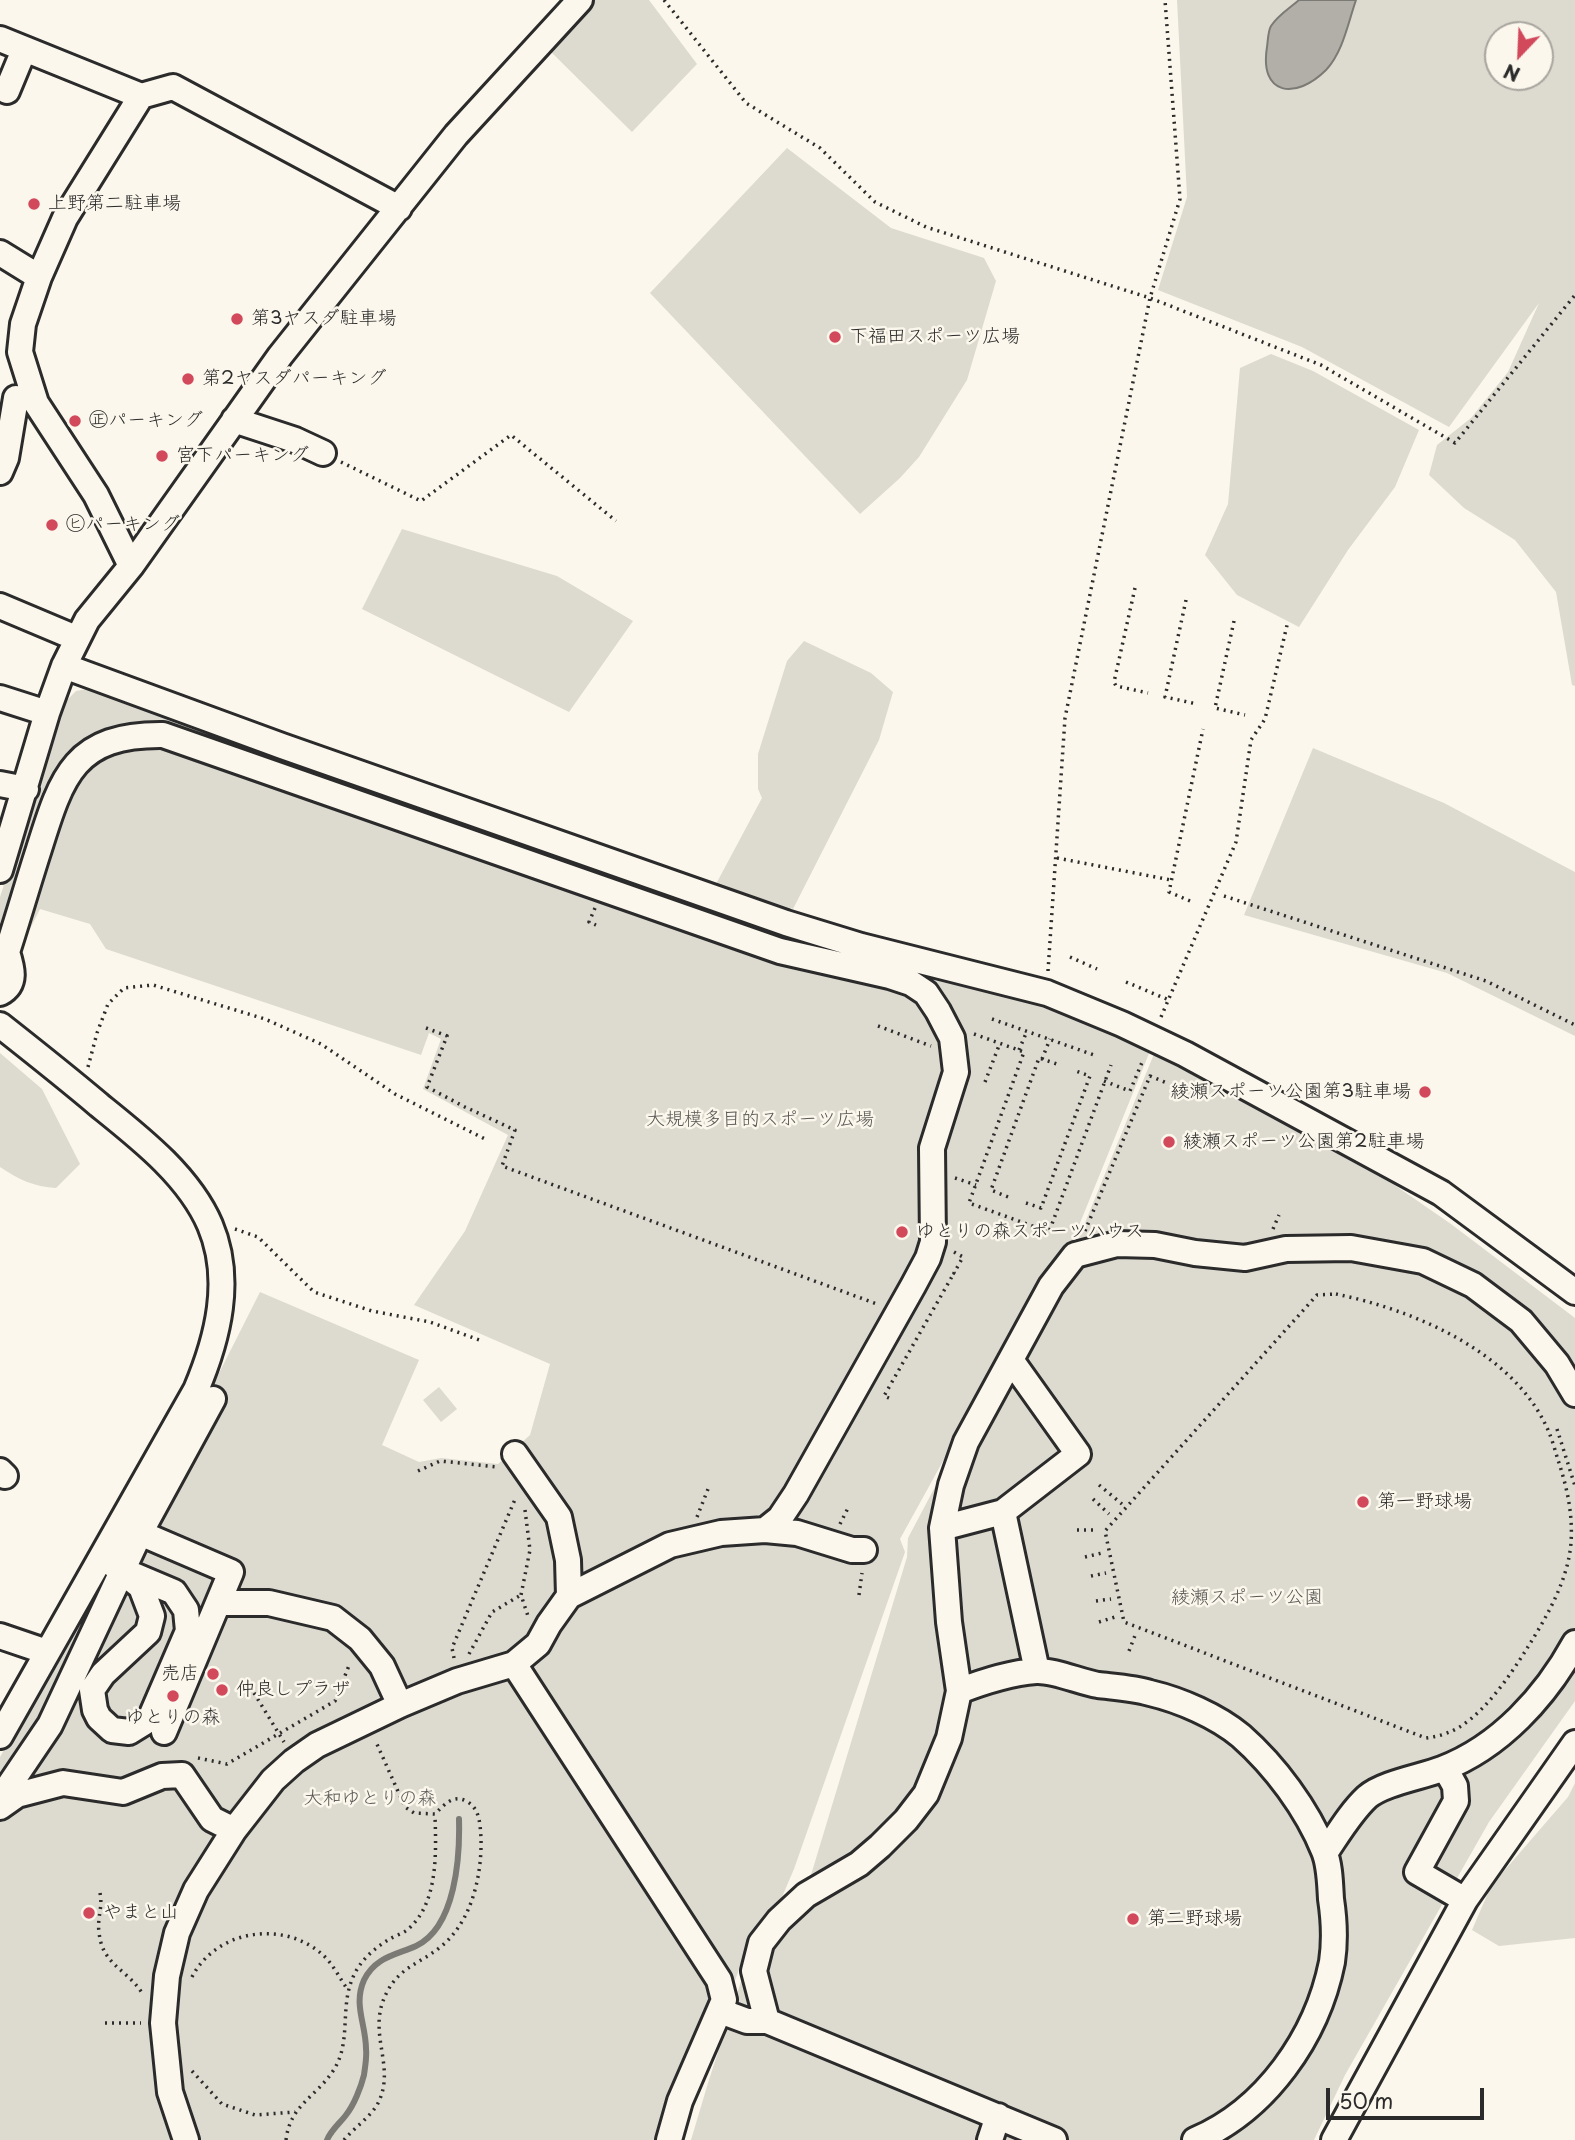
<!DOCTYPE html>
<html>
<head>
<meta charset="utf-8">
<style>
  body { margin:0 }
  #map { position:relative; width:1575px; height:2140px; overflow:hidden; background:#fbf7ec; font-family:"Playpen Sans",sans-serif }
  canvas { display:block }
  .north { position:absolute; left:1484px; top:21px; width:70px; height:70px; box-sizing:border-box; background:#fbf7ec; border:2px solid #a8a59f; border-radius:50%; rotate:203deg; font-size:19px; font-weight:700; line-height:28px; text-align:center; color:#2b2b2b }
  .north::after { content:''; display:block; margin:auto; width:24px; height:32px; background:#d1495b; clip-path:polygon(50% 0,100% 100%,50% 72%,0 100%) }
  .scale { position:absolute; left:1326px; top:2088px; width:158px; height:32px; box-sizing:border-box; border:4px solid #2b2b2b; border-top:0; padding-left:9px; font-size:21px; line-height:24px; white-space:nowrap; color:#2b2b2b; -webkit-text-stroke:5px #fbf7ec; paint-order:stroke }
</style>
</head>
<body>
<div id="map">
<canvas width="1575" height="2140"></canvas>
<div class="north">N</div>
<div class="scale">50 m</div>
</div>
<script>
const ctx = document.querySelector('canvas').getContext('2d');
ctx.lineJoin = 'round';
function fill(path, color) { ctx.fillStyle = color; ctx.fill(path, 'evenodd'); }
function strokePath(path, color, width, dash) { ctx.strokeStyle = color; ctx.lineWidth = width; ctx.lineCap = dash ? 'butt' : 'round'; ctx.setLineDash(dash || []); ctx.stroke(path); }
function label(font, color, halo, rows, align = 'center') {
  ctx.font = font + ' "Playpen Sans","Klee One",sans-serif'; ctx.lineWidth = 5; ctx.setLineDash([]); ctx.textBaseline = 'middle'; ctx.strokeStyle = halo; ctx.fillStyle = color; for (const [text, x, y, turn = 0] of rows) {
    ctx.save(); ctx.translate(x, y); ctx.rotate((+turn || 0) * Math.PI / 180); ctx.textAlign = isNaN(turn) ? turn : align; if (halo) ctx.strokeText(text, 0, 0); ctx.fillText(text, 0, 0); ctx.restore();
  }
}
const green = new Path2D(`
  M 591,0 L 649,0 L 697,64 L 632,132 L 548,49 Z
  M 1177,0 L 1575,0 L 1575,686 L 1572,685 L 1556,592 L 1515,540 L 1464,508 L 1429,475 L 1437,445 L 1471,418 L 1508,372 L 1539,303 L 1449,427 L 1302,347 L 1158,290 L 1187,197 ZM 1498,35 L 1540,35 L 1540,77 L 1498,77 Z
  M 787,148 L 891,228 L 984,258 L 996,281 L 967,380 L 919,457 L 900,478 L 860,514 L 650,293 Z
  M 1271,354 L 1313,371 L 1419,430 L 1395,487 L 1348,550 L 1299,627 L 1237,595 L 1205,555 L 1228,504 L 1240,368 Z
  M 402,529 L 557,576 L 633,621 L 569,712 L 362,609 Z
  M 804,641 L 871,673 L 893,692 L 879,740 L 793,909 L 716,884 L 762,798 L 758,789 L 758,754 L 787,661 Z
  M 88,689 L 842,954 L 1022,996 L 1101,1025 L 1150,1051 L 1069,1250 L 1039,1287 L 900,1539 L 905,1552 L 794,1869 L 779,1904 L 751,1937 L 695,2089 L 681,2140 L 0,2140 L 0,1757 L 207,1397 L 260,1292 L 419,1360 L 382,1445 L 419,1462 L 441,1458 L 498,1464 L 530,1435 L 550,1364 L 414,1305 L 465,1231 L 508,1135 L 423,1089 L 441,1039 L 429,1033 L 421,1055 L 106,949 L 90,924 L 40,909 L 16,957 C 23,978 28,987 10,1005 L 0,1005 L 0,897 L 62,705 L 76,691 Z
  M 1313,748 L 1444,803 L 1575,872 L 1575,1036 L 1447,973 L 1244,915 Z
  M 0,1053 L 42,1089 L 80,1164 L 56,1188 C 34,1187 18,1179 0,1167 Z
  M 1154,1054 L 1393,1184 L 1451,1224 L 1575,1318 L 1575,1701 L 1489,1822 L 1345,2075 L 1314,2140 L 691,2140 L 708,2083 L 756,1935 L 811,1875 L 907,1557 L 908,1538 L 1039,1290 L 1073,1252 Z
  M 439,1387 L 457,1409 L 441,1422 L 423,1400 Z
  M 1575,1783 L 1575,1938 L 1499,1946 L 1472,1930 L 1491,1886 L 1568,1797 Z`);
const water = new Path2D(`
  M 1299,0 L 1356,0 C 1348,23 1343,52 1326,70 C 1296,100 1259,96 1267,47 C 1268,40 1268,31 1271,26 C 1278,15 1290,8 1299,0 Z`);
const stream = new Path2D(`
  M 327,2140 C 331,2130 340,2123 346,2115 C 354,2105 361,2087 364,2075 C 365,2067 367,2057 366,2049 C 366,2024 353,2005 364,1980 C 375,1957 396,1955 416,1946 C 456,1927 460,1856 459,1819`);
const path = new Path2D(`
  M 664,0 L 746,103 L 820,148 L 875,202 L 926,227 L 1150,298 L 1321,365 L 1455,443 L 1575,295
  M 341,462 L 421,501 L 511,435 L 616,521
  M 1135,588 L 1114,682 L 1116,686 L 1148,693
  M 1186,600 L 1165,697 L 1197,704
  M 1234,621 L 1215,708 L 1245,715
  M 1057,858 L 1171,880
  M 1224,896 L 1486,981 L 1575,1025
  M 1190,901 L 1169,892 L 1203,729
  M 595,908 L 589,922 L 596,925
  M 1070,957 L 1097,969
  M 1048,971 L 1065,718 L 1150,298 L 1180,199 L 1165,0
  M 1126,982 L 1169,1000
  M 1161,1017 L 1236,842 L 1251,740 L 1265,719 L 1288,621
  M 992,1019 L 1094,1055
  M 878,1026 L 931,1046
  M 426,1028 L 447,1036 L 427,1087 L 465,1107 L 515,1130 L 502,1166 L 877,1304
  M 974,1034 L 1024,1052 L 969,1203 L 1049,1232 L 1111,1065
  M 1019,1050 L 1027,1031
  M 1042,1059 L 1050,1039
  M 88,1067 L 97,1033 L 108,1004 L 124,988 L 153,985 L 265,1019 L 321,1044 L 395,1094 L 487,1140
  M 1104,1081 L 1130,1091 L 1143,1060
  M 985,1082 L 1000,1043
  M 955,1178 L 976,1185
  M 1008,1197 L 991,1190 L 1039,1058 L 1057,1064
  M 1026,1203 L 1041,1208 L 1090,1076 L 1073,1070
  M 235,1229 L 258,1237 L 314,1292 L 372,1311 L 430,1322 L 482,1341
  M 1273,1229 L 1279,1215
  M 1085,1231 L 1150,1076 L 1167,1083
  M 954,1252 L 963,1257 L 954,1273 L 958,1275
  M 1336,1294 C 1414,1310 1514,1352 1548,1430 C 1552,1439 1555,1450 1558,1460 C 1567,1487 1573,1514 1571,1543 C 1568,1581 1546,1618 1526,1650 C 1509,1677 1479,1722 1447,1733 C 1440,1736 1433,1737 1426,1738 L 1124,1622 L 1105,1531 L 1317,1295 Z
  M 889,1398 L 884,1396 L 954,1273
  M 1557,1429 L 1575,1486
  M 418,1471 L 440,1461 L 498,1467
  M 1099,1485 L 1122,1504
  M 1093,1499 L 1109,1514
  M 525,1510 L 530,1550 L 521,1595 L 528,1616
  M 697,1517 L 708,1489
  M 840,1524 L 848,1508
  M 1077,1530 L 1095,1530
  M 1085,1557 L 1102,1553
  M 1091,1576 L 1106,1573
  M 859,1595 L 862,1573
  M 1096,1601 L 1111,1599
  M 1099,1622 L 1115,1617
  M 1129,1651 L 1136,1633
  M 469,1654 L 492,1612 L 521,1595
  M 454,1658 L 452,1648 L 516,1497
  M 254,1693 L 284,1742
  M 198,1758 L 227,1764 L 335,1701 L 350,1663
  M 100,1893 C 103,1907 97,1918 99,1932 C 102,1965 126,1968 142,1993
  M 192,1977 C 216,1930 283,1919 323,1955 C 333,1964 340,1979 348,1990
  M 105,2023 L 141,2023
  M 192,2071 L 222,2104 L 255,2115 L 295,2112
  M 286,2140 C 290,2105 316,2097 333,2071 C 353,2041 338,2005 355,1973 C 362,1959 375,1948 388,1940 C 394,1936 402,1934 407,1930 C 439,1904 436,1851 435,1815
  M 344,2140 C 354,2128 369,2118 377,2105 C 398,2067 365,2033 387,1992 C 400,1967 419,1964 439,1948 C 471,1924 482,1877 481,1838 C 480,1824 480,1808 466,1801 C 453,1794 444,1805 435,1814 L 414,1813 L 405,1807 L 376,1742`);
const minor = new Path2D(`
  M 0,39 L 141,96
  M 7,91 L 24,50
  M 0,253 L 39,277 L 23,324 L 20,352 L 36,403 L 96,495 L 131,566
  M 39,277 L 65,218 L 141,96 L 173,87 L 399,208
  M 234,420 L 295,440 L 323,453
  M 0,472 L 6,458 L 16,398
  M 0,606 L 76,638
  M 64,666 L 282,746 L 786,923 L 861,946 L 1047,993 L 1122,1024 L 1185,1054 L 1441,1193 L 1575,1292
  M 0,698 L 47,713
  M 0,784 L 26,789
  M 0,870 L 47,713 L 64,666 L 87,620 L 131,566 L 280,356 L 456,135 L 580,0
  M 0,993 C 17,984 12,968 7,952 C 18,918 28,883 39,849 C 62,775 75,734 163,735 L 780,951 L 890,976 L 911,983 L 926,993 L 938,1011 L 952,1038 L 956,1072 L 932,1148 L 933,1242 L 928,1258 L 913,1286 L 796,1494 L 780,1518 L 765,1530
  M 0,1025 C 33,1051 67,1078 99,1105 C 140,1138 189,1176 210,1225 C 233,1279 218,1338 196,1390 L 0,1736
  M 515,1454 L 559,1517 L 568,1560 L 569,1596
  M 0,1471 L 5,1476
  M 1003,1512 L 1037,1671
  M 942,1528 L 1003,1512 L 1078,1454 L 1011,1360
  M 140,1533 L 213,1399
  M 111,1563 L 141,1587 L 152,1616 L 148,1632 L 103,1674 L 92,1690 L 95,1710 L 99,1718 L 112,1730 L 129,1732 L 150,1719 L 188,1631 L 186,1610 L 174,1592 L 122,1570
  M 218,1603 L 269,1603 L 333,1618 L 360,1639 L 382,1666 L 400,1705
  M 0,1636 L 47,1652
  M 514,1664 L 719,1980 L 724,2000 L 680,2101 L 669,2140
  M 959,1691 C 982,1682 1011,1673 1036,1671 C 1054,1670 1080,1682 1098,1685 C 1115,1687 1134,1688 1150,1693 C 1180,1700 1217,1716 1241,1736 C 1275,1766 1307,1809 1324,1851 C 1330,1865 1330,1884 1331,1899 C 1334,1919 1335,1942 1332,1962 C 1317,2037 1266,2110 1195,2140
  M 1445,1768 L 1455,1786 L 1456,1801 L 1417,1872 L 1465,1900
  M 0,1799 L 50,1725 L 140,1533 L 231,1572 L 164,1732
  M 0,1807 L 17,1795 L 63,1783 L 123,1792 L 162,1776 L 182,1775 L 212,1819 L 234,1830
  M 1325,1853 C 1338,1834 1350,1813 1367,1797 C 1383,1783 1421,1777 1442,1769 C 1500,1747 1546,1696 1575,1643
  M 720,2011 L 747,2021 L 767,2021
  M 186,2140 L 170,2092 L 163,2023 L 167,1976 L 177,1933 L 196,1890 L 234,1830 L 273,1780 L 294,1761 L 317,1745 L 400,1705 L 457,1681 L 514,1664 L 538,1644 L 549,1624 L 569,1596 L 670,1545 L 721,1533 L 765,1530 L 797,1533 L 852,1550 L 864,1550
  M 990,2140 L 998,2116
  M 1054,2140 L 767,2021 L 754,1971 L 761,1943 L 779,1920 L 806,1895 L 859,1864 L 880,1846 L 906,1820 L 926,1794 L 949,1738 L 959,1691 L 949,1622 L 942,1528 L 951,1485 L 966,1442 L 1051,1286 L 1075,1255 L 1117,1244 L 1155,1245 L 1195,1253 L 1245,1258 L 1286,1249 L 1351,1248 L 1423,1261 L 1473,1285 L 1521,1321 L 1557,1364 L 1575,1394
  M 1334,2140 L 1465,1900 L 1575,1743`);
const markers = [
  [34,204,7,"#d1495b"],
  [237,319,7,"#d1495b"],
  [835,337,7,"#d1495b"],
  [188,379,7,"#d1495b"],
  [75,421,7,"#d1495b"],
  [162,456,7,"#d1495b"],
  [52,525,7,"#d1495b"],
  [1425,1092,7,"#d1495b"],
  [1169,1142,7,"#d1495b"],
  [902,1232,7,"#d1495b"],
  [1363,1502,7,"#d1495b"],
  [213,1674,7,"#d1495b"],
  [222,1690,7,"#d1495b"],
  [173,1696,7,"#d1495b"],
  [89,1913,7,"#d1495b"],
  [1133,1919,7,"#d1495b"]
];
const poiNames = [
  ["上野第二駐車場",48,204],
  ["第3ヤスダ駐車場",251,319],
  ["下福田スポーツ広場",849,337],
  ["第2ヤスダパーキング",202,379],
  ["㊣パーキング",89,421],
  ["宮下パーキング",176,456],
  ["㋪パーキング",66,525],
  ["綾瀬スポーツ公園第3駐車場",1411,1092,"right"],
  ["綾瀬スポーツ公園第2駐車場",1183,1142],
  ["ゆとりの森スポーツハウス",916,1232],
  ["第一野球場",1377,1502],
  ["売店",199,1674,"right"],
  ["仲良しプラザ",236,1690],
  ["ゆとりの森",173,1718,"center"],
  ["やまと山",103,1913],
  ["第二野球場",1147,1919]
];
const parkNames = [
  ["大規模多目的スポーツ広場",760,1120],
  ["綾瀬スポーツ公園",1247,1598],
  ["大和ゆとりの森",370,1799]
];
fill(green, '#dddad0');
fill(water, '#b1afa7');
strokePath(water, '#7b7a75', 2);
strokePath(stream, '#7b7a75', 6);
strokePath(minor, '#2b2b2b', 30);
strokePath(path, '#2b2b2b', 3.5, [2, 5]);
strokePath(minor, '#fbf7ec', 24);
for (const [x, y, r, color] of markers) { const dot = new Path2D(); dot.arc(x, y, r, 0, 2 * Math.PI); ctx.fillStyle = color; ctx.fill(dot); strokePath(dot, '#fbf7ec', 2.5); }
label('19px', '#2b2b2b', '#fbf7ec', poiNames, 'left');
label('19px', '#585754', '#fbf7ec', parkNames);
</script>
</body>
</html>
